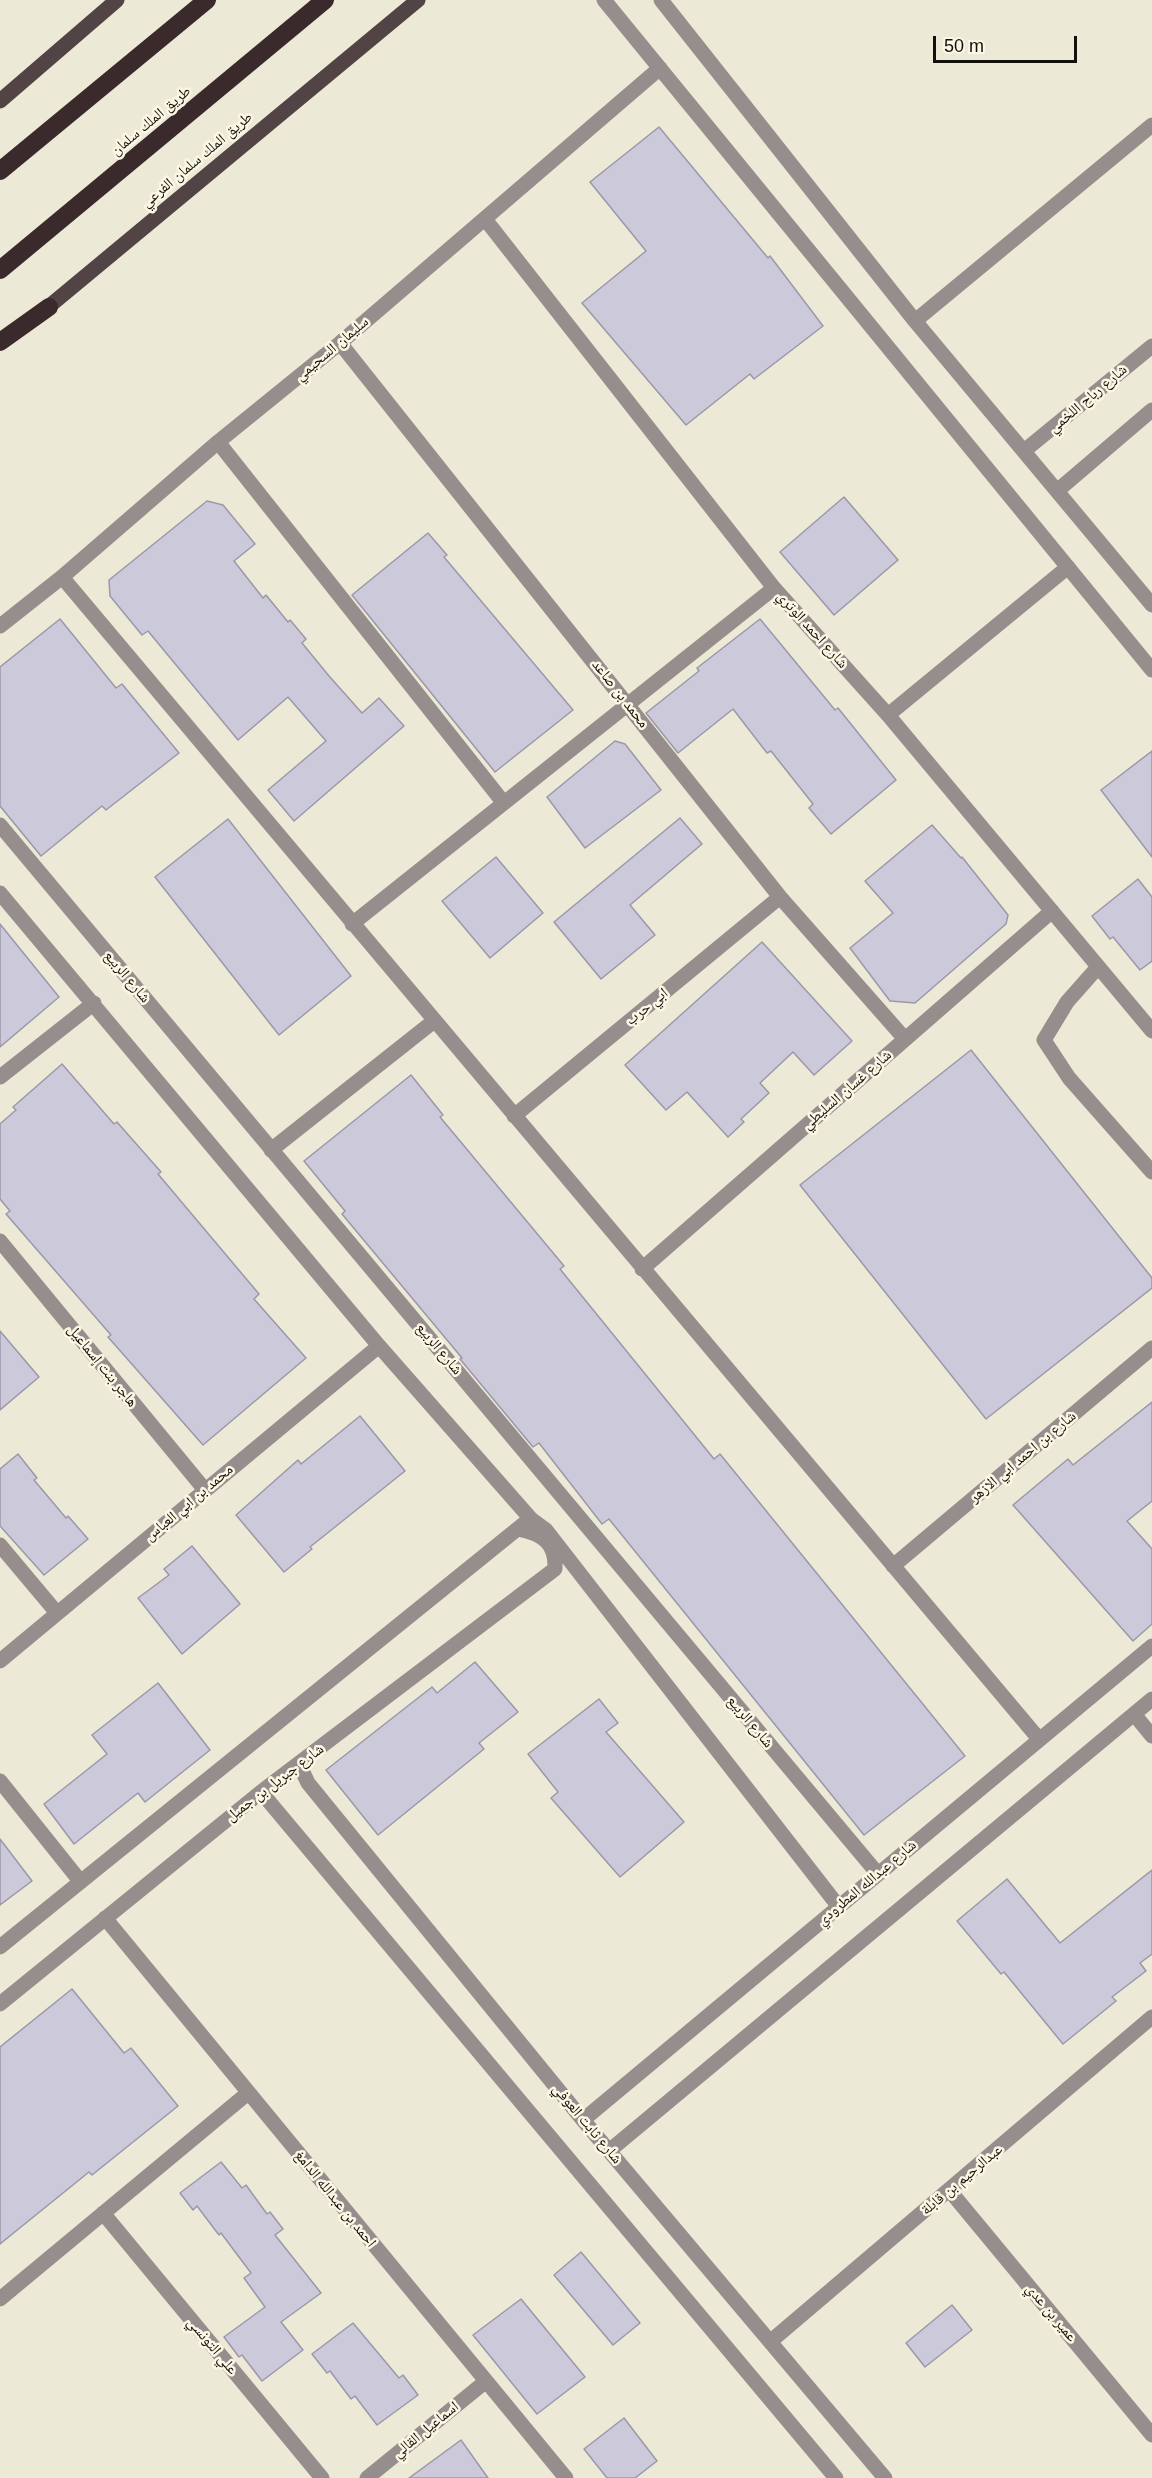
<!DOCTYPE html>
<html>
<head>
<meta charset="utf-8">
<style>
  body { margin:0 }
  #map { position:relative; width:1152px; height:2478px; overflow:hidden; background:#ede9d7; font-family:Helvetica,sans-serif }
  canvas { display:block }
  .scale { position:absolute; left:933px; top:36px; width:144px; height:27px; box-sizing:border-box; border:3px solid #12110b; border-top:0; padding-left:8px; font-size:18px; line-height:21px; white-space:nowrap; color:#12110b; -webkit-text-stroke:4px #fbf7e4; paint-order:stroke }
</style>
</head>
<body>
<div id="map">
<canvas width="1152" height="2478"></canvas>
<div class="scale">50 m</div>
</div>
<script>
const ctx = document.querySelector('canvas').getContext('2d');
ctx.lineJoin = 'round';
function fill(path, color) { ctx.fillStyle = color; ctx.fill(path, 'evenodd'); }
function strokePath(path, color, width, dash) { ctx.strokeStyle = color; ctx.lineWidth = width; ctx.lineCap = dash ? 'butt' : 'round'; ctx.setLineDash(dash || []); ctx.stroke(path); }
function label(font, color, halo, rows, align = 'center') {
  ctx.font = font + ' Helvetica,"Noto Naskh Arabic",sans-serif'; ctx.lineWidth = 5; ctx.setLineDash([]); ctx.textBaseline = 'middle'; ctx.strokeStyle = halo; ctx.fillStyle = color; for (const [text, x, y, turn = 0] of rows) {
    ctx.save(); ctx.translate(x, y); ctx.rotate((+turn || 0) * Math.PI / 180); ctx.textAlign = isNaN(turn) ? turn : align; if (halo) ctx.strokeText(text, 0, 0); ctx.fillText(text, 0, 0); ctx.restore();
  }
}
const building = new Path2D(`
  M 659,127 L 768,258 L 770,256 L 823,326 L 754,379 L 750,374 L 686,425 L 582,303 L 646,251 L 590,182 Z
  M 844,497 L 898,560 L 834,615 L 780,552 Z
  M 207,501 L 223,505 L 255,544 L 234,561 L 263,598 L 266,595 L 288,622 L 290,620 L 306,639 L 302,643 L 329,676 L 362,713 L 379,698 L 404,726 L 294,821 L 268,790 L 326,741 L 288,697 L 238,740 L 148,631 L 142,635 L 110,596 L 109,580 Z
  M 428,533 L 447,555 L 444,557 L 573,710 L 495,772 L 352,595 Z
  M 60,619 L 116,688 L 122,684 L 179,753 L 106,810 L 102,806 L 41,856 L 0,806 L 0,667 Z
  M 760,619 L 835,710 L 838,708 L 896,780 L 831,834 L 809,808 L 813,804 L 771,751 L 767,753 L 733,709 L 678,753 L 646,713 L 699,671 L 697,668 Z
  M 615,741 L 625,744 L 661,790 L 585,848 L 547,797 Z
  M 1152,751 L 1152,857 L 1101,790 Z
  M 680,818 L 702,844 L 630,905 L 655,935 L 601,979 L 554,922 Z
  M 228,819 L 351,976 L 279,1035 L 155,877 Z
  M 932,825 L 961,858 L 962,857 L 1008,915 L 1006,924 L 915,1003 L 890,1001 L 850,948 L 893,913 L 865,881 Z
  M 496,857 L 543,913 L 490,958 L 442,901 Z
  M 1138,879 L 1152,897 L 1152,961 L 1140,970 L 1113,937 L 1110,939 L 1092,916 Z
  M 0,924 L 59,997 L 0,1047 Z
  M 762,942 L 852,1041 L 814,1075 L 793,1052 L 760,1083 L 769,1093 L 741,1119 L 744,1122 L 728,1137 L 687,1092 L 666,1110 L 625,1065 Z
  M 971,1050 L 1152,1278 L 1152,1288 L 986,1419 L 800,1185 Z
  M 62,1064 L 114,1124 L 117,1122 L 161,1172 L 158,1174 L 259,1294 L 254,1299 L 306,1358 L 203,1445 L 108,1337 L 111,1335 L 6,1214 L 10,1211 L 0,1199 L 0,1124 L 16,1110 L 13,1107 Z
  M 411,1075 L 443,1115 L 440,1117 L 564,1266 L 560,1269 L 714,1459 L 720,1454 L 965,1756 L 864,1835 L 609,1519 L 602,1524 L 539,1443 L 533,1447 L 460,1359 L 462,1358 L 342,1214 L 345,1211 L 304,1161 Z
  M 0,1331 L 39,1377 L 0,1410 Z
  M 1152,1402 L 1152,1501 L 1127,1521 L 1152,1549 L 1152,1624 L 1133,1641 L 1013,1505 L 1068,1459 L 1073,1465 Z
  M 360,1416 L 405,1471 L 310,1547 L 312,1549 L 284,1572 L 236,1515 L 298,1460 L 301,1464 Z
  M 18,1454 L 37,1478 L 34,1480 L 66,1518 L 68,1516 L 88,1539 L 44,1575 L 0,1526 L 0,1469 Z
  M 192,1546 L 240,1604 L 182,1654 L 138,1598 L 169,1575 L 164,1569 Z
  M 475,1662 L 518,1712 L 479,1743 L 484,1749 L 378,1835 L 326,1770 L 432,1687 L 437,1693 Z
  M 158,1683 L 210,1750 L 145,1802 L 138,1793 L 74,1844 L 44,1804 L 107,1754 L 92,1735 Z
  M 599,1699 L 618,1723 L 606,1732 L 684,1822 L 620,1877 L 551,1798 L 558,1792 L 528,1754 Z
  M 0,1839 L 32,1881 L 0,1905 Z
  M 1152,1870 L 1152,1954 L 1140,1963 L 1146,1971 L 1112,1997 L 1116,2001 L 1063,2044 L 1004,1972 L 1001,1974 L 957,1921 L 1007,1879 L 1060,1943 Z
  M 72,1989 L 124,2053 L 131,2048 L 178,2106 L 92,2175 L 89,2172 L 0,2244 L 0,2047 Z
  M 221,2162 L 242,2188 L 246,2185 L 267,2214 L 270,2212 L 283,2229 L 275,2235 L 321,2293 L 281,2322 L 303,2350 L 262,2381 L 242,2355 L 239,2357 L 224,2337 L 265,2307 L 244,2278 L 251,2273 L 221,2233 L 219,2235 L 197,2206 L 193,2210 L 180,2193 Z
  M 581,2252 L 640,2323 L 613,2345 L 554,2275 Z
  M 521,2299 L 585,2377 L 537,2414 L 473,2335 Z
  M 952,2305 L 972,2330 L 925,2367 L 906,2343 Z
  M 353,2323 L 399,2378 L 403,2375 L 418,2395 L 377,2425 L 355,2396 L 351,2399 L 330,2371 L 327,2373 L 312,2354 Z
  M 624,2418 L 657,2461 L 635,2478 L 607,2478 L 584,2449 Z
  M 461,2440 L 488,2478 L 409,2478 Z`);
const minor = new Path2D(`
  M 604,0 L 1152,670
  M 661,0 L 915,321 L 1152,605
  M 485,219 L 774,588 L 888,715 L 1152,1031
  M 915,321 L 1152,125
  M 340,343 L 780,897 L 905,1039
  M 218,442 L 503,802
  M 1024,451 L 1152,346
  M 1057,491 L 1152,410
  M 62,577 L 1039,1739
  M 0,626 L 62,577 L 218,442 L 340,343 L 660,68
  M 888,715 L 1068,567
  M 0,825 L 878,1874
  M 0,893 L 379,1346 L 531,1519 L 546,1530 L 839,1907
  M 352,924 L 774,588
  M 1098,967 L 1067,1002 L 1044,1040 L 1069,1078 L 1152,1172
  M 0,1077 L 94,1003
  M 514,1116 L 780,897
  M 271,1150 L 434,1021
  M 0,1241 L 205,1490
  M 642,1269 L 1052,911
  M 0,1545 L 57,1613
  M 893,1566 L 1152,1348
  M 0,1661 L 379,1346
  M 1134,1714 L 1152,1736
  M 299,1764 L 308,1783 L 583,2120 L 885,2478
  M 0,1781 L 80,1881
  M 261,1792 L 836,2478
  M 105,1918 L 566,2478
  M 0,1947 L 526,1522
  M 0,2004 L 261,1792 L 555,1569 C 556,1542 542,1534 518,1529
  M 583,2120 L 1152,1646
  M 609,2151 L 1152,1699
  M 950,2191 L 1152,2435
  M 103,2213 L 322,2478
  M 0,2299 L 248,2093
  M 771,2341 L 1152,2017
  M 367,2478 L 485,2382`);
const major = new Path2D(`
  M 0,101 L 117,0
  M 41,313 L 418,0`);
const highway = new Path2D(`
  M 0,171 L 207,0
  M 0,270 L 325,0
  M 0,342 L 49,307`);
const streetNames = [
  ["طريق الملك سلمان",151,121,-40],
  ["طريق الملك سلمان الفرعي",197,160,-40],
  ["سليمان السحيمي",332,349,-40],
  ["شارع رباح اللخمي",1088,399,-40],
  ["شارع احمد الوتري",812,630,48],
  ["محمد بن صاعد",620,694,52],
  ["شارع الربيع",127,977,50],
  ["ابي حرب",647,1007,-39],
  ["شارع غسان السليطي",847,1090,-41],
  ["شارع الربيع",439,1349,50],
  ["هاجر بنت إسماعيل",102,1366,51],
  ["شارع بن احمد ابي الازهر",1023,1457,-40],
  ["محمد بن ابي العباس",189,1503,-40],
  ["شارع الربيع",750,1722,50],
  ["شارع جبريل بن جميل",275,1783,-37],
  ["شارع عبدالله المطرودي",867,1883,-40],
  ["شارع ثابت العوفي",587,2124,50],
  ["عبدالرحيم بن قابلة",962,2180,-40],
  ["احمد بن عبدالله الدامغ",335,2199,51],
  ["عمير بن عدي",1051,2313,50],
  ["علي التونسي",212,2346,50],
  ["اسماعيل القالي",426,2430,-39]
];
fill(building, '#ccc9db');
strokePath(building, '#9a98a9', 1.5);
strokePath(minor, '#968d8d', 15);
strokePath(major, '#524344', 15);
strokePath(highway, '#3b2a2c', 18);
label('15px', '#12110b', '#fbf7e4', streetNames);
</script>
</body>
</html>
